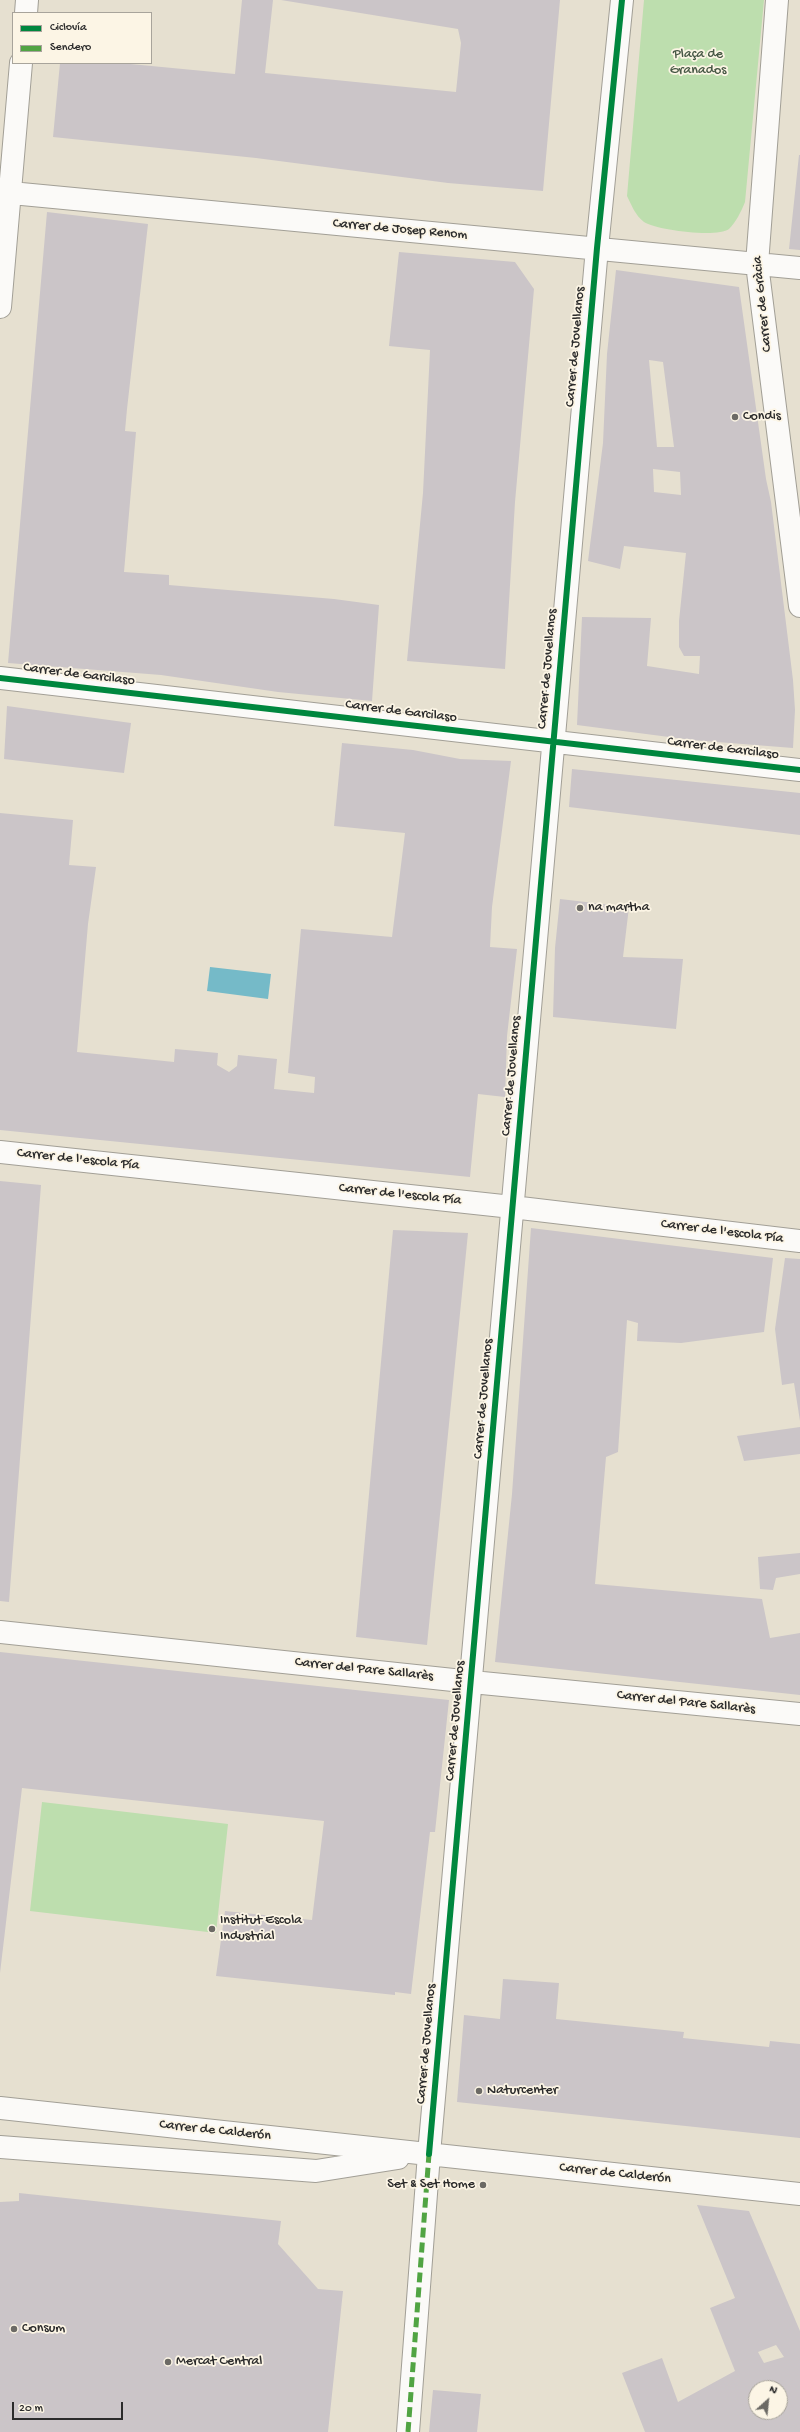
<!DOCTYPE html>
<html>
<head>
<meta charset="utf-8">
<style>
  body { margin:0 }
  #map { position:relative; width:800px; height:2432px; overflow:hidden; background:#e6e0d0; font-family:"Gochi Hand",sans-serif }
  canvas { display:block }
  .legend { position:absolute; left:12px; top:12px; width:140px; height:52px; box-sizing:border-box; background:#fcf5e5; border:1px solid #a8a49b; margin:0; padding:5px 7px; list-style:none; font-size:12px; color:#2b2b2b }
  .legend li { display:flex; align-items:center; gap:8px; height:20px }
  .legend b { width:20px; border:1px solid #a8a49b }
  .north { position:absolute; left:748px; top:2380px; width:40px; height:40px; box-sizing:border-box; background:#fcf5e5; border:1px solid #a8a49b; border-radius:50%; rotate:27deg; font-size:11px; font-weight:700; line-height:16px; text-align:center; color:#2b2b2b }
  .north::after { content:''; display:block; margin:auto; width:14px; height:18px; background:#6c6a65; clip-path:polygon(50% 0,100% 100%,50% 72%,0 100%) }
  .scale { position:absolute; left:12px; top:2402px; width:111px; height:18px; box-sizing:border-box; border:2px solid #2b2b2b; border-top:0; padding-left:5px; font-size:12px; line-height:14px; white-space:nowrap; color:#2b2b2b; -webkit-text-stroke:3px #fcf5e5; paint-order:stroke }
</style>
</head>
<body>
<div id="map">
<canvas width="800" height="2432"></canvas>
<ul class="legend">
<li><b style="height:5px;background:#00873e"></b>Ciclovía</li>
<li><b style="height:5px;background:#51a443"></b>Sendero</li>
</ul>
<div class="north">N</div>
<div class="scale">20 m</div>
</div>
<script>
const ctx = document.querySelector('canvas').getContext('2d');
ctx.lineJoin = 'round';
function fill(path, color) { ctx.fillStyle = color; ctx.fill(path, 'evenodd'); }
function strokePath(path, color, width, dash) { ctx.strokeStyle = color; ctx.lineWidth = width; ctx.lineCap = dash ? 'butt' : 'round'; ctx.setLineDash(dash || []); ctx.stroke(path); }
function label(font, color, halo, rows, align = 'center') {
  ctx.font = font + ' "Gochi Hand",sans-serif'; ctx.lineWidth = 3.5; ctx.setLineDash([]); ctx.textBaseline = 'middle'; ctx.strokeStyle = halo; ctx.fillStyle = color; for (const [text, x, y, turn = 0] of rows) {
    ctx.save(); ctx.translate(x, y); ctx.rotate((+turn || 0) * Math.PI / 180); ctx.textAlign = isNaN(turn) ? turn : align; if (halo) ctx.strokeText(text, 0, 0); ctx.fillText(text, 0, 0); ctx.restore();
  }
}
const green = new Path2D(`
  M 644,0 L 764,0 L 745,202 C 741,212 736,222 729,229 C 717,238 656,230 644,222 C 635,215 632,206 627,196 Z
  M 42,1802 L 228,1824 L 216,1933 L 30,1911 Z`);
const water = new Path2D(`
  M 210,967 L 271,974 L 268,999 L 207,991 Z`);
const building = new Path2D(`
  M 242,0 L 273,0 L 265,73 L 456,92 L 461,43 L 458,29 L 281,0 L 560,0 L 543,191 L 448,183 L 256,158 L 53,137 L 60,63 L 120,63 L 235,74 Z
  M 799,155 L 800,155 L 800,250 L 789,249 Z
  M 47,212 L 148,224 L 127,409 L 125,431 L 136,432 L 124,572 L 169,575 L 169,585 L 334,599 L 379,605 L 372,701 L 278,692 L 161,675 L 8,663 Z
  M 399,252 L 515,262 L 534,289 L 515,502 L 505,669 L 407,661 L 423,493 L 430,350 L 389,346 Z
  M 616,270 L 739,287 L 766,479 L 771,502 L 793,680 L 795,710 L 793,748 L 692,740 L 577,725 L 582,617 L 651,618 L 647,666 L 699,674 L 700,656 L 684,656 L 679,647 L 679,621 L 686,553 L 624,546 L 620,569 L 588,561 L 603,443 L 607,354 ZM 649,360 L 663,362 L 674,447 L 657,447 ZM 653,469 L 680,472 L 681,495 L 654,492 Z
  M 7,706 L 131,723 L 124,773 L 4,759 Z
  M 342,743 L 413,750 L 460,759 L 511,761 L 492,907 L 490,947 L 517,949 L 507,1036 L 505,1097 L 478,1094 L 470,1177 L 0,1130 L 0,813 L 73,820 L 69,865 L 96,867 L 88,924 L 77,1052 L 174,1062 L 175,1049 L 218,1053 L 217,1065 L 229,1072 L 237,1066 L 238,1055 L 277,1059 L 274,1089 L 314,1093 L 315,1077 L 288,1073 L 301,929 L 392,937 L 405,833 L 334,826 Z
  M 572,769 L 800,793 L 800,835 L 569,807 Z
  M 560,899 L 629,907 L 623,957 L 683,959 L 676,1029 L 553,1017 L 555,948 Z
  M 0,1181 L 41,1185 L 9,1602 L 0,1601 Z
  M 531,1228 L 773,1258 L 764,1332 L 681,1343 L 637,1341 L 638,1323 L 627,1320 L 618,1452 L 606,1457 L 595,1584 L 762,1599 L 770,1638 L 800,1633 L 800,1695 L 495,1662 L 512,1494 Z
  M 393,1230 L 468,1233 L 427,1645 L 356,1637 Z
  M 785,1258 L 800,1259 L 800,1421 L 794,1383 L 782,1385 L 775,1329 Z
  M 800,1427 L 800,1454 L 744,1461 L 737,1436 Z
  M 800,1553 L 800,1574 L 776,1578 L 773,1590 L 760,1589 L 758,1557 Z
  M 0,1652 L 449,1700 L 435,1832 L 430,1832 L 411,1994 L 395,1992 L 395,1995 L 216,1976 L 225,1911 L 312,1920 L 324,1821 L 22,1788 L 0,1973 Z
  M 503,1979 L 559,1983 L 556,2019 L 684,2032 L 683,2038 L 769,2047 L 770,2041 L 800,2044 L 800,2138 L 457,2102 L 464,2015 L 500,2019 Z
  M 19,2193 L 281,2221 L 278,2244 L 318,2289 L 343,2291 L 328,2432 L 0,2432 L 0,2202 L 19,2201 Z
  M 697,2205 L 749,2211 L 800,2331 L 800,2432 L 645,2432 L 622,2373 L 662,2358 L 678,2402 L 735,2371 L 710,2308 L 735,2298 ZM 776,2345 L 784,2357 L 764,2363 L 758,2352 ZM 756,2388 L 780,2388 L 780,2412 L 756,2412 Z
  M 433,2390 L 481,2394 L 477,2432 L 429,2432 Z`);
const street = new Path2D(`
  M 777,0 L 757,264 L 800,606
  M 26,13 L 27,0
  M 0,192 L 800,268
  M 0,307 L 21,63
  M 0,678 L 800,770
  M 0,1152 L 512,1207 L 800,1241
  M 0,1632 L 472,1682 L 800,1714
  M 0,2108 L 800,2194
  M 0,2147 L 316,2171 L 398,2158
  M 408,2432 L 429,2154 L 597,248 L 622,0`);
const quiet = new Path2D(`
  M 408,2432 L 429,2154`);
const cycleway = new Path2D(`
  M 0,678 L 800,770
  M 429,2154 L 597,248 L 622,0`);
const markers = [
  [735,417,4,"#6c6a65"],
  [580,908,4,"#6c6a65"],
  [212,1929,4,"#6c6a65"],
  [479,2091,4,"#6c6a65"],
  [483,2185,4,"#6c6a65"],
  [14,2329,4,"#6c6a65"],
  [168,2362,4,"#6c6a65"]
];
const parkNames = [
  ["Plaça de",698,55],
  ["Granados",698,71]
];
const streetNames = [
  ["Carrer de Josep Renom",400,230,5],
  ["Carrer de Gràcia",763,304,-96],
  ["Carrer de Jovellanos",576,347,-85],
  ["Carrer de Jovellanos",548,669,-85],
  ["Carrer de Garcilaso",79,675,7],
  ["Carrer de Garcilaso",401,712,7],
  ["Carrer de Garcilaso",723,749,7],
  ["Carrer de Jovellanos",512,1076,-85],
  ["Carrer de l'escola Pía",78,1160,6],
  ["Carrer de l'escola Pía",400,1195,6],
  ["Carrer de l'escola Pía",722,1232,7],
  ["Carrer de Jovellanos",484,1399,-85],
  ["Carrer del Pare Sallarès",364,1670,6],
  ["Carrer del Pare Sallarès",686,1703,6],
  ["Carrer de Jovellanos",456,1721,-85],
  ["Carrer de Jovellanos",427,2044,-85],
  ["Carrer de Calderón",215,2131,6],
  ["Carrer de Calderón",615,2174,6]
];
const poiNames = [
  ["Condis",743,417],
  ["na martha",588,908],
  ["Institut Escola",220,1921],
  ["Industrial",220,1937],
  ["Naturcenter",487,2091],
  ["Set & Set Home",475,2185,"right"],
  ["Consum",22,2329],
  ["Mercat Central",176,2362]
];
fill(green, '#bddeae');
fill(water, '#75bac8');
fill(building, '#cbc5c8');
strokePath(street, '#a29f96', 24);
strokePath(street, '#fbfaf8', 22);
strokePath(quiet, '#51a443', 5, [10, 5]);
strokePath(cycleway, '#00873e', 6);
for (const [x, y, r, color] of markers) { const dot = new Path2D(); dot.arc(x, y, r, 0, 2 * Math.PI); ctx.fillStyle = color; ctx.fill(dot); strokePath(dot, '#fcf5e5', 1.5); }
label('14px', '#475845', '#fcf5e5', parkNames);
label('14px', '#2b2b2b', '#fcf5e5', streetNames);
label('14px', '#2b2b2b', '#fcf5e5', poiNames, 'left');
</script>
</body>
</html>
